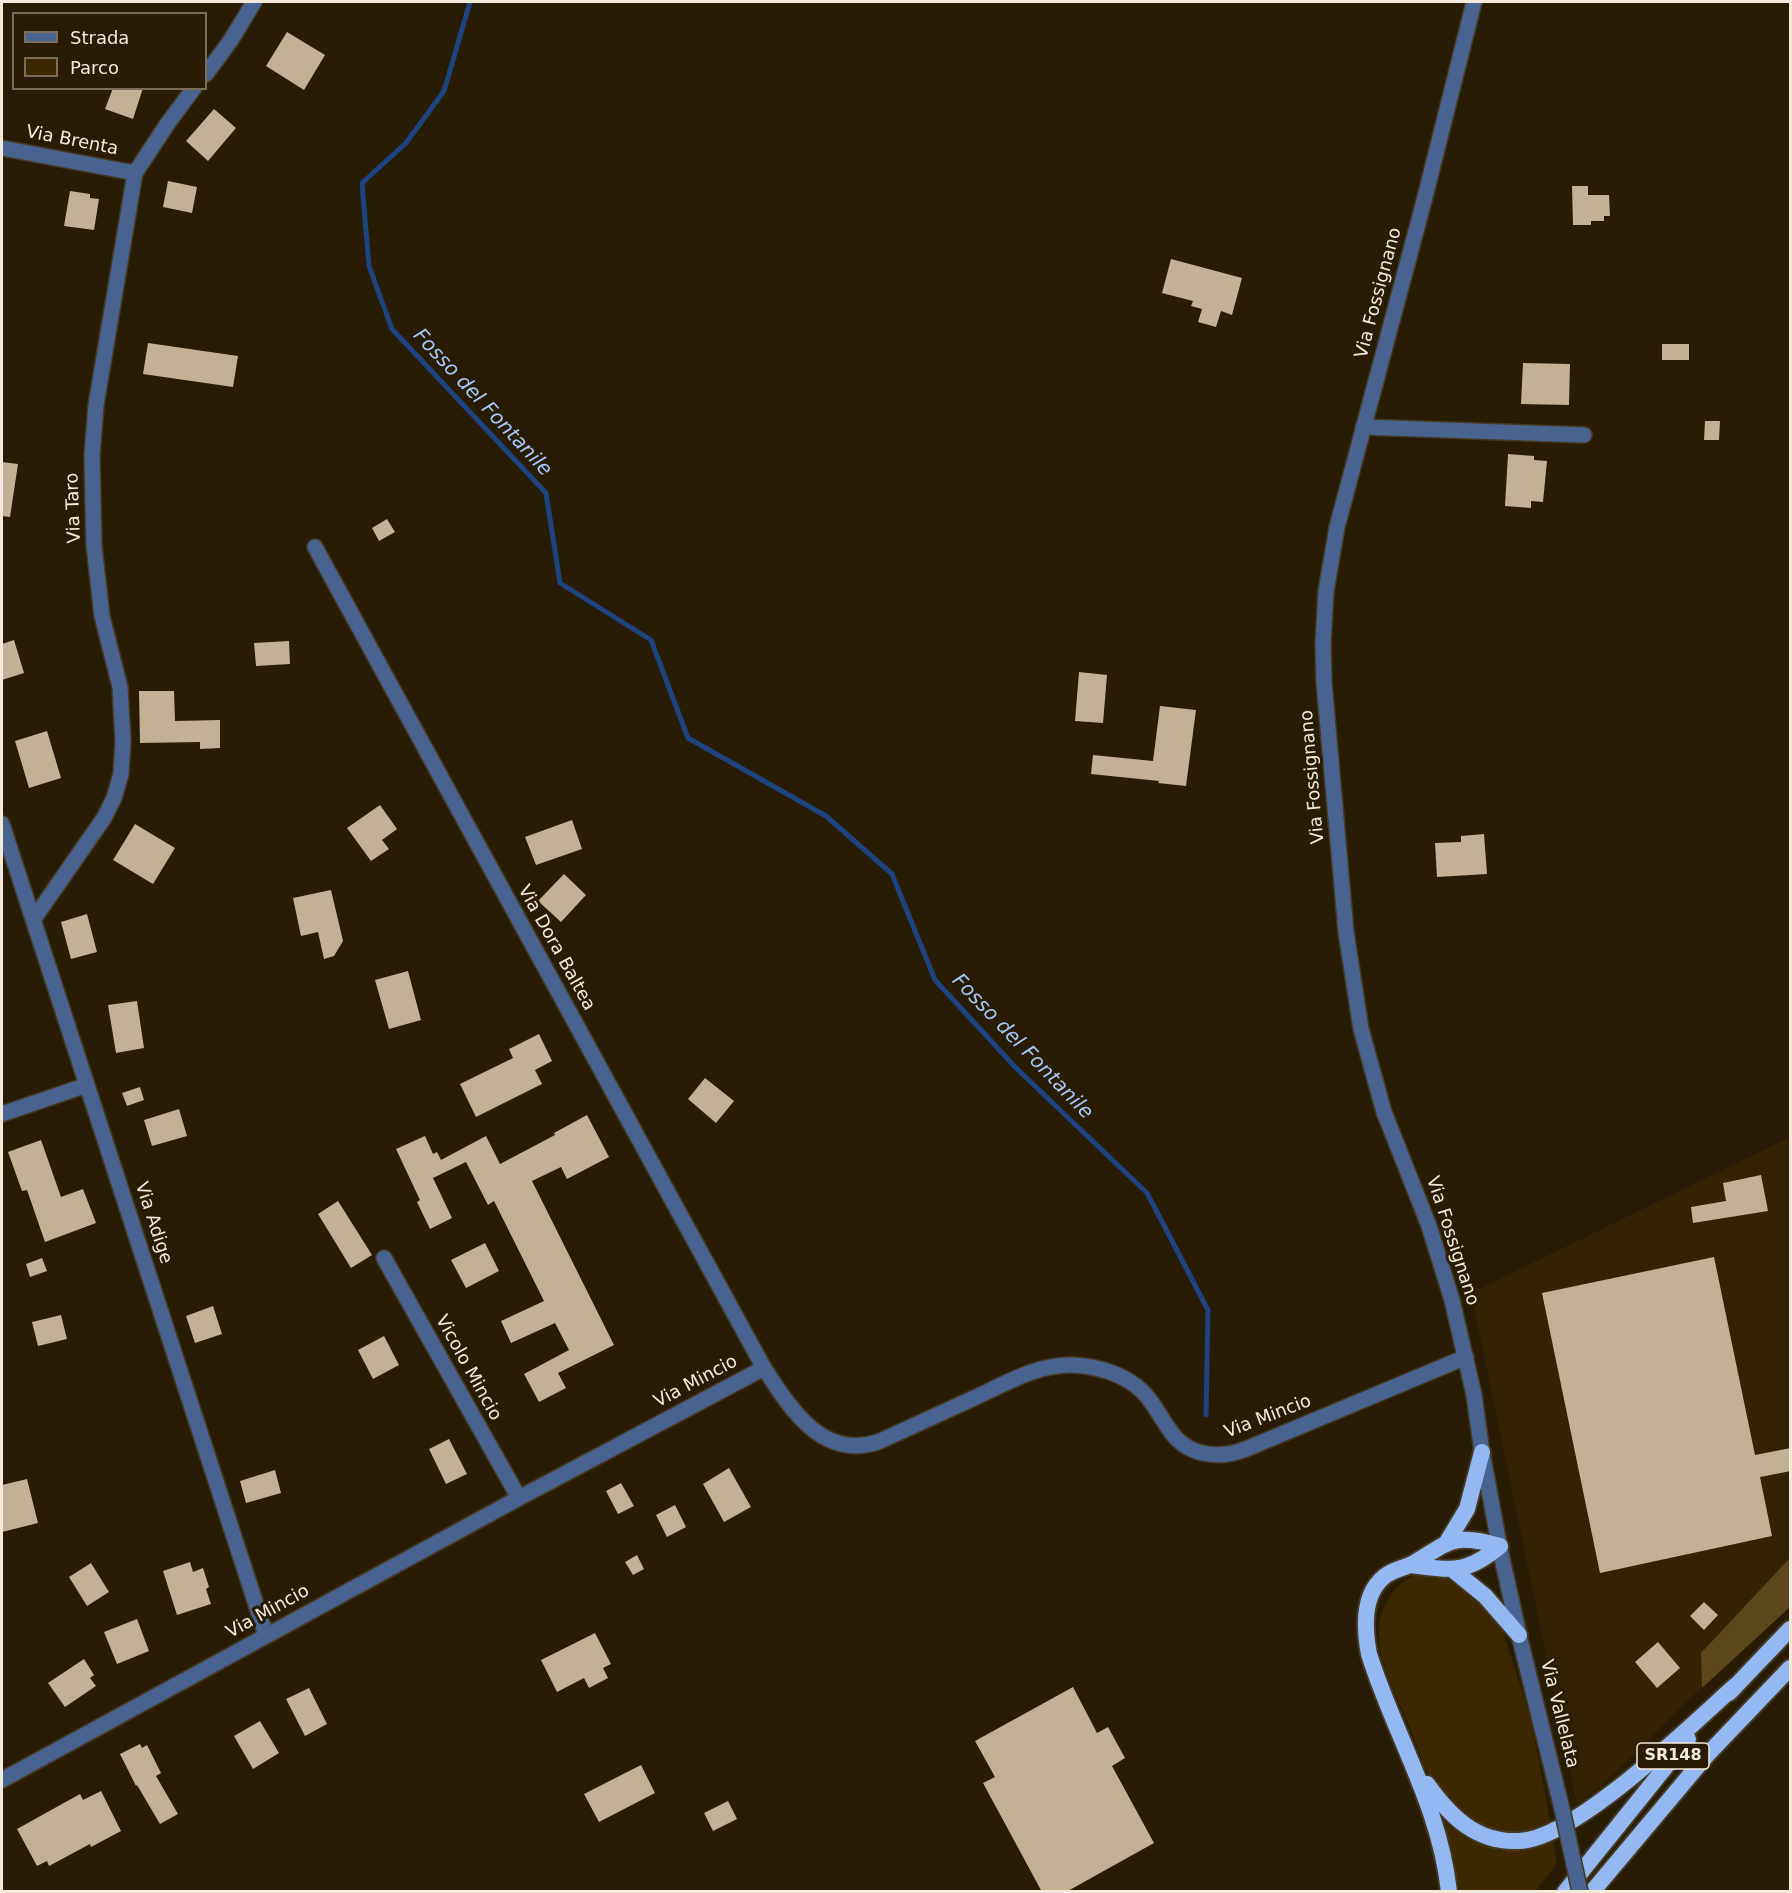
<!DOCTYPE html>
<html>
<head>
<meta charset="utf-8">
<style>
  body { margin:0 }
  #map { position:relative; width:1792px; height:1893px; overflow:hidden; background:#291c04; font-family:"DejaVu Sans",sans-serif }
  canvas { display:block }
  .frame { position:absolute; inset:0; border:3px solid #f4eadc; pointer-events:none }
  .legend { position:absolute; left:12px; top:12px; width:195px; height:78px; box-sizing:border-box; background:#291c04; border:2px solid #7a6e5a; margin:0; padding:8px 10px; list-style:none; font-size:18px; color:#f4eadc }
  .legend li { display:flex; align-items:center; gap:12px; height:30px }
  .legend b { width:30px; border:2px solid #7a6e5a }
</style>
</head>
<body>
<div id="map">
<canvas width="1792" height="1893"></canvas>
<div class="frame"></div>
<ul class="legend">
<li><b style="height:8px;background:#48638f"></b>Strada</li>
<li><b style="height:16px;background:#3c2700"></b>Parco</li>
</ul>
</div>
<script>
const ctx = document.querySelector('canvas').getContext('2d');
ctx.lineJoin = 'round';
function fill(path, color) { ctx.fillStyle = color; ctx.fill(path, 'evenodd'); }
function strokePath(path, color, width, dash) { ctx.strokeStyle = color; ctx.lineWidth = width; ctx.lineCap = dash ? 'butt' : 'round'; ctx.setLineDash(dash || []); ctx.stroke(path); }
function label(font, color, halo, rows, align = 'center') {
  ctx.font = font + ' "DejaVu Sans",sans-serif'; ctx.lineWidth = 6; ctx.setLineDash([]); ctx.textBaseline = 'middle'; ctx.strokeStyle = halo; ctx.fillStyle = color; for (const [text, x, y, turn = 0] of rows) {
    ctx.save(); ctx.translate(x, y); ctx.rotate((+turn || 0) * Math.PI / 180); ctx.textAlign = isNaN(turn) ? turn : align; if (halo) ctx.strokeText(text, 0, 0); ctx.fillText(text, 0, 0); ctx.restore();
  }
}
const built = new Path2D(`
  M 1790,1137 L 1790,1607 L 1684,1704 L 1604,1784 L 1577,1804 L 1471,1293 Z`);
const green = new Path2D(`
  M 1419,1574 L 1451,1577 L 1496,1616 L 1502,1629 L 1531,1719 L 1551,1827 C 1531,1832 1495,1838 1475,1826 C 1469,1822 1464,1815 1459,1810 C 1452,1803 1441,1796 1436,1787 C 1423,1768 1416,1742 1407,1720 C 1391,1683 1362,1634 1391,1595 C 1399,1584 1407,1578 1419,1574 Z
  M 1436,1812 C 1465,1847 1511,1863 1553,1840 L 1557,1863 L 1536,1891 L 1460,1891 L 1450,1848 Z`);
const forest = new Path2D(`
  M 1790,1558 L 1790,1607 L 1702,1688 L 1701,1653 Z`);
const stream = new Path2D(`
  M 470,2 L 444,91 L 406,143 L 362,183 L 369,266 L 392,329 L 546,493 L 560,583 L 651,640 L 688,738 L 826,816 L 892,874 L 935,980 L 1015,1067 L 1147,1193 L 1208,1310 L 1206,1415`);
const building = new Path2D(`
  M 287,32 L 325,55 L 304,90 L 266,66 Z
  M 113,88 L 143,88 L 133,119 L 105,109 Z
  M 214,109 L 236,128 L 208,161 L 186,141 Z
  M 168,181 L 197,187 L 192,213 L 163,207 Z
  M 1572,186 L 1588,186 L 1588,195 L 1609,195 L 1610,216 L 1604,216 L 1604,221 L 1591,221 L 1591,225 L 1573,225 Z
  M 70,191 L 90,194 L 90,198 L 99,199 L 94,230 L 64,226 Z
  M 1171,259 L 1242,278 L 1232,315 L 1221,311 L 1216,327 L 1198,322 L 1202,309 L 1191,306 L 1193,301 L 1162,293 Z
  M 148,343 L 238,356 L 233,387 L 143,374 Z
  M 1662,344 L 1689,344 L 1689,360 L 1662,360 Z
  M 1523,363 L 1570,364 L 1569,405 L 1521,404 Z
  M 1705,421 L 1720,421 L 1719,440 L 1704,440 Z
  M 1508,454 L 1534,456 L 1534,460 L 1547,461 L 1543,502 L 1531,501 L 1531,508 L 1505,506 Z
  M 2,462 L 18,464 L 10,517 L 2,516 Z
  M 387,519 L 395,532 L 379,541 L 372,528 Z
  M 14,640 L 24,673 L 2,680 L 2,644 Z
  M 289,641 L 290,664 L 256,666 L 254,643 Z
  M 1079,672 L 1107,675 L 1103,723 L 1075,721 Z
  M 139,691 L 174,691 L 175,721 L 220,720 L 220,748 L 200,749 L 200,742 L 140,743 Z
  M 1160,706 L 1196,710 L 1186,786 L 1158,783 L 1159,781 L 1091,774 L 1093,755 L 1153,761 Z
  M 47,731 L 61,778 L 29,788 L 15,741 Z
  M 380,805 L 397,829 L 382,840 L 389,849 L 371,861 L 347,828 Z
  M 572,820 L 582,849 L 536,865 L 525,837 Z
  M 135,824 L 175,848 L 153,884 L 113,860 Z
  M 1484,834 L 1487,874 L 1437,877 L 1435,843 L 1461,842 L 1461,836 Z
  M 564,874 L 586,895 L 561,922 L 538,901 Z
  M 331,890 L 343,941 L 334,956 L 324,959 L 318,932 L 301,936 L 293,898 Z
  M 87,914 L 97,952 L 71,959 L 61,922 Z
  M 408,971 L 421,1020 L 389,1029 L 375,980 Z
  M 137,1001 L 144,1048 L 116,1053 L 108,1005 Z
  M 539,1034 L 552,1061 L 535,1070 L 542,1084 L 476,1117 L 460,1084 L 513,1058 L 509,1049 Z
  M 705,1078 L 734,1101 L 716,1123 L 688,1099 Z
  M 140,1087 L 144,1100 L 127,1106 L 122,1093 Z
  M 179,1109 L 187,1136 L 152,1146 L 144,1120 Z
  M 587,1115 L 609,1157 L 567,1179 L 561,1167 L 532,1181 L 614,1345 L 558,1373 L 566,1388 L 539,1402 L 524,1374 L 569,1350 L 555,1323 L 511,1343 L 501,1321 L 544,1301 L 494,1201 L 488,1205 L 466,1162 L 433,1178 L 452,1218 L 430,1229 L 417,1202 L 420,1200 L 396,1149 L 425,1136 L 433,1154 L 437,1152 L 441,1160 L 486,1136 L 500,1164 L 555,1135 L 554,1133 Z
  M 41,1140 L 61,1197 L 83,1189 L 96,1223 L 45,1242 L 27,1190 L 22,1191 L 8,1152 Z
  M 1761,1175 L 1768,1211 L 1693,1223 L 1691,1207 L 1726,1201 L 1723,1183 Z
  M 338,1201 L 372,1255 L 351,1268 L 318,1214 Z
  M 485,1243 L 499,1271 L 466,1288 L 451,1260 Z
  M 1714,1257 L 1755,1455 L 1791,1448 L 1791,1471 L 1760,1477 L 1772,1536 L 1600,1573 L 1542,1293 Z
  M 42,1258 L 47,1271 L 30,1277 L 26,1264 Z
  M 213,1306 L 222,1334 L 195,1343 L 186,1316 Z
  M 61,1315 L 67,1339 L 38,1346 L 32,1322 Z
  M 384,1336 L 399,1365 L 373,1379 L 358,1350 Z
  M 449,1439 L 467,1474 L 446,1484 L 429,1449 Z
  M 729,1468 L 751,1507 L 724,1522 L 703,1484 Z
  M 275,1470 L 281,1493 L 246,1503 L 240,1481 Z
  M 27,1479 L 38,1523 L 2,1532 L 2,1485 Z
  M 621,1483 L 634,1506 L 618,1514 L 606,1491 Z
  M 675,1505 L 686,1527 L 667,1537 L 656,1515 Z
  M 637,1555 L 644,1569 L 633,1575 L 625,1562 Z
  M 190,1562 L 193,1572 L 203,1568 L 209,1587 L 206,1589 L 211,1604 L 177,1615 L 163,1571 Z
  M 91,1563 L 109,1592 L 87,1606 L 69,1577 Z
  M 1704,1602 L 1718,1615 L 1704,1630 L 1690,1616 Z
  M 137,1619 L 149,1651 L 117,1664 L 104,1632 Z
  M 595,1633 L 611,1664 L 603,1668 L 608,1678 L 589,1688 L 584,1678 L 557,1692 L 541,1660 Z
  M 1658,1642 L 1680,1668 L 1657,1688 L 1635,1662 Z
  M 84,1659 L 94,1675 L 90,1678 L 96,1686 L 65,1707 L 48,1683 Z
  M 1073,1687 L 1097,1733 L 1108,1727 L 1125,1758 L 1112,1766 L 1154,1843 L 1066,1892 L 1042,1892 L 983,1783 L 995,1777 L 975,1741 Z
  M 309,1688 L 327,1724 L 305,1736 L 286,1699 Z
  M 260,1721 L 279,1753 L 253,1769 L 234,1736 Z
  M 140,1744 L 142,1748 L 147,1745 L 161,1773 L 156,1776 L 178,1814 L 160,1824 L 137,1785 L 136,1786 L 120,1754 Z
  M 641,1765 L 655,1793 L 599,1822 L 584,1794 Z
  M 101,1791 L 121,1831 L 91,1847 L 90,1844 L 49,1866 L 47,1861 L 37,1866 L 17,1829 L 80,1794 L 83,1800 Z
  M 728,1801 L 737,1819 L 713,1831 L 704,1813 Z`);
const minor = new Path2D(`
  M 206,74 L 231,40 L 254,2
  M 2,148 L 135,173
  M 1363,427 L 1584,435
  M 315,547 L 764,1368
  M 2,824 L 266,1635
  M 33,920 L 104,818 L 114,798 L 121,774 L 123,741 L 120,687 L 102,616 L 94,546 L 92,456 L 96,405 L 135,173 L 168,123 L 194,88
  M 2,1114 L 87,1085
  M 384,1258 L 519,1498
  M 2,1780 L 519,1498 L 764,1368 C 790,1408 822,1460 878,1442 C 910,1427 942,1413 974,1398 C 1005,1384 1037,1364 1072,1365 C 1097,1366 1125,1374 1143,1392 C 1154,1403 1160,1417 1169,1429 C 1186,1456 1218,1460 1246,1449 L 1466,1357`);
const tertiary = new Path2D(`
  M 1474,2 L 1424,201 L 1337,527 L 1326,591 L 1323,644 L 1324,682 L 1346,932 L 1361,1029 L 1384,1112 L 1429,1226 L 1452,1300 L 1474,1395 L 1482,1452 L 1500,1549 L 1519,1635 L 1562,1809`);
const trunk = new Path2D(`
  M 1447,1542 L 1467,1509 L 1482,1452
  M 1410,1565 C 1452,1570 1465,1575 1500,1546
  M 1453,1570 L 1485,1596 L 1519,1635
  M 1729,1693 L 1790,1629
  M 1427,1784 C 1450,1816 1476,1843 1519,1841 C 1574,1840 1691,1725 1735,1686
  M 1449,1892 C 1440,1806 1394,1734 1369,1654 C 1364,1628 1362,1594 1385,1576 C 1394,1569 1405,1568 1414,1563 C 1453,1539 1454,1534 1500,1546
  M 1565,1892 L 1688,1739
  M 1592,1892 L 1707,1755 L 1790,1668`);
const tertiaryBridge = new Path2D(`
  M 1562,1809 L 1580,1892`);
const shields = [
  [1673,1756,72]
];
const shieldNames = [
  ["SR148",1673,1756]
];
const streetNames = [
  ["Via Brenta",72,141,11],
  ["Via Fossignano",1379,293,-75],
  ["Via Taro",74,508,-92],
  ["Via Fossignano",1313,777,-95],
  ["Via Dora Baltea",556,948,61],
  ["Via Adige",153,1223,72],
  ["Via Fossignano",1452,1241,72],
  ["Vicolo Mincio",468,1368,61],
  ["Via Mincio",696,1382,-28],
  ["Via Mincio",1268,1417,-21],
  ["Via Mincio",268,1612,-29],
  ["Via Vallelata",1559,1714,76]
];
const waterNames = [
  ["Fosso del Fontanile",482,403,47],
  ["Fosso del Fontanile",1022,1047,46]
];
fill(built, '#342302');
fill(green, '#3c2700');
fill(forest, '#5f471d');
strokePath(stream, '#1d4380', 5);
fill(building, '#c3b195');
strokePath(minor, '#453922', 18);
strokePath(tertiary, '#453922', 18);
strokePath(trunk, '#453922', 20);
strokePath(minor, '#48638f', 15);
strokePath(tertiary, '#48638f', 15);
strokePath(trunk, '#93b8f2', 16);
strokePath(tertiaryBridge, '#453922', 18, []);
strokePath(tertiaryBridge, '#48638f', 15);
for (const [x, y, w] of shields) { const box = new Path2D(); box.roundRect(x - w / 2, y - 13, w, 26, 4.5); ctx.fillStyle = '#291c04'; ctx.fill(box); strokePath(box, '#f4eadc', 1.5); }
label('bold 16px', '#f4eadc', null, shieldNames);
label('18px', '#f4eadc', '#291c04', streetNames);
label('italic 20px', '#a6c7fe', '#291c04', waterNames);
</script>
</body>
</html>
